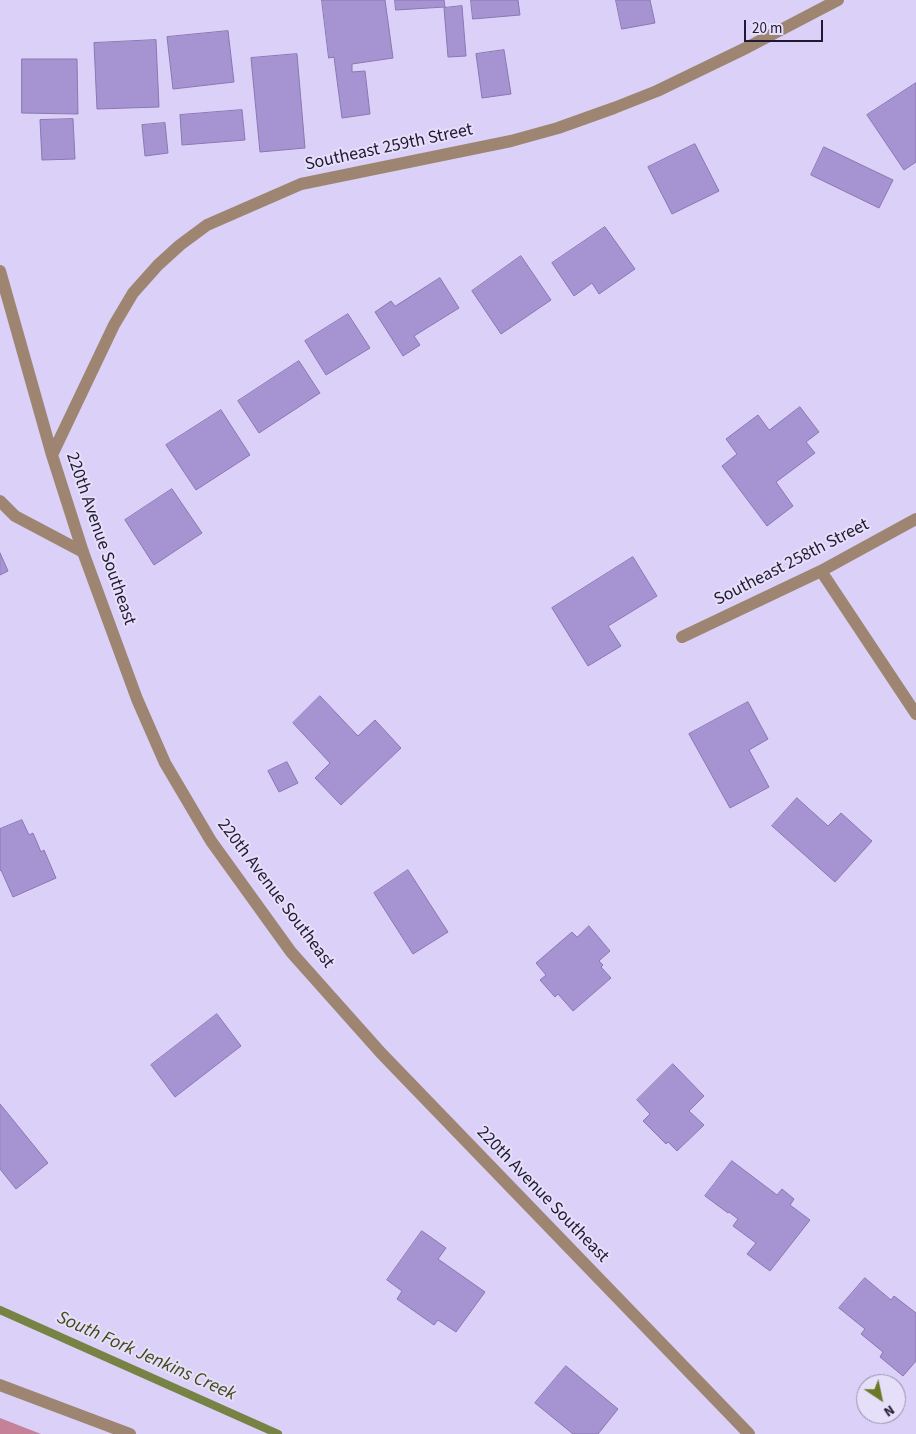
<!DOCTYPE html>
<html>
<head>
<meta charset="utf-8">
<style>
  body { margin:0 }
  #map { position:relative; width:916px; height:1434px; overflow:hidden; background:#dbd0f7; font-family:"Source Sans 3",sans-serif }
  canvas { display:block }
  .north { position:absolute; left:856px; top:1374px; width:50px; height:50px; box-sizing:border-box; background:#e6dffa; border:1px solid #9790aa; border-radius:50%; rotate:146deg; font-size:14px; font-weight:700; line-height:20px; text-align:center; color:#211931 }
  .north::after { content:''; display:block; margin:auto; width:18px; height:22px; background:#6b7926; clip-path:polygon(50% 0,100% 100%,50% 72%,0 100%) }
  .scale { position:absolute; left:744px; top:20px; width:79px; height:22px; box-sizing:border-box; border:2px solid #211931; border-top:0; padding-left:6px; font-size:15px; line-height:18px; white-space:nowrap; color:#211931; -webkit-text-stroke:4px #e6dffa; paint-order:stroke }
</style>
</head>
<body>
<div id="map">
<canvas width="916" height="1434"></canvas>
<div class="north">N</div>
<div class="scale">20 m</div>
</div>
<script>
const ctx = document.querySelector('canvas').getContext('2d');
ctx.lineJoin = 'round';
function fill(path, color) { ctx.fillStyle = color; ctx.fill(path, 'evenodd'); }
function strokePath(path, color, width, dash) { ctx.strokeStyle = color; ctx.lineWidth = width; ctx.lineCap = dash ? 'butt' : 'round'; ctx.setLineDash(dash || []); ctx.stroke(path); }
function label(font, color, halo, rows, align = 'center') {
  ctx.font = font + ' "Source Sans 3",sans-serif'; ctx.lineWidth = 4; ctx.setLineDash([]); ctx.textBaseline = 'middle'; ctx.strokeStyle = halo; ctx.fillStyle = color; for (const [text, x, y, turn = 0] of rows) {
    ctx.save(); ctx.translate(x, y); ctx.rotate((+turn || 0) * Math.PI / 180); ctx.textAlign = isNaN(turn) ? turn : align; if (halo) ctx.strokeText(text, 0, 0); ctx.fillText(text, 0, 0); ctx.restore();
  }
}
const forest = new Path2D(`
  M 0,1418 L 41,1434 L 0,1434 Z`);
const stream = new Path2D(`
  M 0,1310 L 278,1434`);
const building = new Path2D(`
  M 322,0 L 385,0 L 393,58 L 352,64 L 352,72 L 365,71 L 370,114 L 342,118 L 334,57 L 329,58 Z
  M 395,0 L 444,0 L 445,7 L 396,10 Z
  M 471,0 L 518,0 L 520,15 L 473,19 Z
  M 616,0 L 650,0 L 655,23 L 622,29 Z
  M 462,6 L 466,56 L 448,57 L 444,8 Z
  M 228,31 L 234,82 L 173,89 L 167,37 Z
  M 156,40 L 159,107 L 97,109 L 94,43 Z
  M 504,50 L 511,94 L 482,98 L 476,54 Z
  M 297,54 L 305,148 L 260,152 L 251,58 Z
  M 22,59 L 77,59 L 78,114 L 22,113 Z
  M 916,83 L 916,162 L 904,170 L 867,115 Z
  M 242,110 L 245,140 L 182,145 L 180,115 Z
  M 73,119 L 75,159 L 42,160 L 40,120 Z
  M 165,123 L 168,153 L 145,156 L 142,125 Z
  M 695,144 L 719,191 L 672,214 L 648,167 Z
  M 824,147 L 893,180 L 879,208 L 811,175 Z
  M 605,227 L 635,269 L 599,294 L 592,283 L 574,296 L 552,263 Z
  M 521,256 L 551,300 L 501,334 L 472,291 Z
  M 440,278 L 459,308 L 414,336 L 420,345 L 403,356 L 375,312 L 391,301 L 395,306 Z
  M 348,314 L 370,348 L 326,375 L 305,341 Z
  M 299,361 L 320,393 L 259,433 L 238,401 Z
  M 800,407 L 819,432 L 806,442 L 815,453 L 776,482 L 793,506 L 767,526 L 722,466 L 737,454 L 726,439 L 758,415 L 769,430 Z
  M 221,410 L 250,455 L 196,490 L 166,445 Z
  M 172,489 L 202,533 L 154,565 L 125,520 Z
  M 0,553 L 8,571 L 0,575 Z
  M 633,557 L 657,596 L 608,626 L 621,646 L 588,666 L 552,608 Z
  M 320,696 L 358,736 L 375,720 L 401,748 L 341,805 L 315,778 L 330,763 L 293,723 Z
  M 748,702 L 768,739 L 749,750 L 769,787 L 730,808 L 689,734 Z
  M 287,762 L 298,783 L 279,792 L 268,771 Z
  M 797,798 L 828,826 L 841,813 L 872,841 L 835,882 L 772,826 Z
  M 22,820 L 29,835 L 33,833 L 41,852 L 44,850 L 56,878 L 13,897 L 1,870 L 0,871 L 0,829 Z
  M 408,870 L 448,932 L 413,954 L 374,893 Z
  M 589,926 L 610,951 L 599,961 L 603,965 L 601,967 L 611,978 L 573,1011 L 558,994 L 555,997 L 540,980 L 546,975 L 536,963 L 572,932 L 577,937 Z
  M 217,1014 L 241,1046 L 175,1097 L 151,1065 Z
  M 673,1064 L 704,1096 L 689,1111 L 704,1125 L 677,1151 L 668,1142 L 666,1144 L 643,1121 L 650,1114 L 637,1100 Z
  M 0,1104 L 48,1163 L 16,1189 L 0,1169 Z
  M 732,1161 L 777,1195 L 782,1189 L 794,1199 L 790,1205 L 810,1220 L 770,1271 L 747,1254 L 756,1243 L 733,1226 L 738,1219 L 729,1212 L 728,1213 L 705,1196 Z
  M 422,1231 L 446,1248 L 438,1259 L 485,1292 L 456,1332 L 438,1320 L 434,1325 L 397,1299 L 402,1291 L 387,1280 Z
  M 865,1278 L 891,1300 L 894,1296 L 916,1313 L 916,1361 L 903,1376 L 880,1357 L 883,1352 L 861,1334 L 865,1329 L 839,1308 Z
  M 566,1366 L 618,1409 L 598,1434 L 573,1434 L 535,1403 Z`);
const service = new Path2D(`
  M 0,501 L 15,516 L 83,552`);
const minor = new Path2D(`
  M 0,271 L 52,455 L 83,552 L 137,699 L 165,763 L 211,841 L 291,952 L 381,1053 L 749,1434
  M 52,455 L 114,325 L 133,293 L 158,265 L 180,245 L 207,225 L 301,184 L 511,141 L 558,128 L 614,108 L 657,91 L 748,47 L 838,0
  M 821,571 L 916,714
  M 682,637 L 821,571 L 916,519`);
const tertiary = new Path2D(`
  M 0,1385 L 130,1434`);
const streetNames = [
  ["Southeast 259th Street",389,148,-12],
  ["220th Avenue Southeast",100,539,71],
  ["Southeast 258th Street",792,563,-27],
  ["220th Avenue Southeast",275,894,53],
  ["220th Avenue Southeast",542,1195,46]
];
const waterNames = [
  ["South Fork Jenkins Creek",146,1357,24]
];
fill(forest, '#c48197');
strokePath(stream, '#778344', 8);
fill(building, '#a693d1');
strokePath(building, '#8a77b3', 1);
strokePath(service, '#9e8572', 12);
strokePath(minor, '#9e8572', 12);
strokePath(tertiary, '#9e8572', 12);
label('18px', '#211931', '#e6dffa', streetNames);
label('italic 19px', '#404818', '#e6dffa', waterNames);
</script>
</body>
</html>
